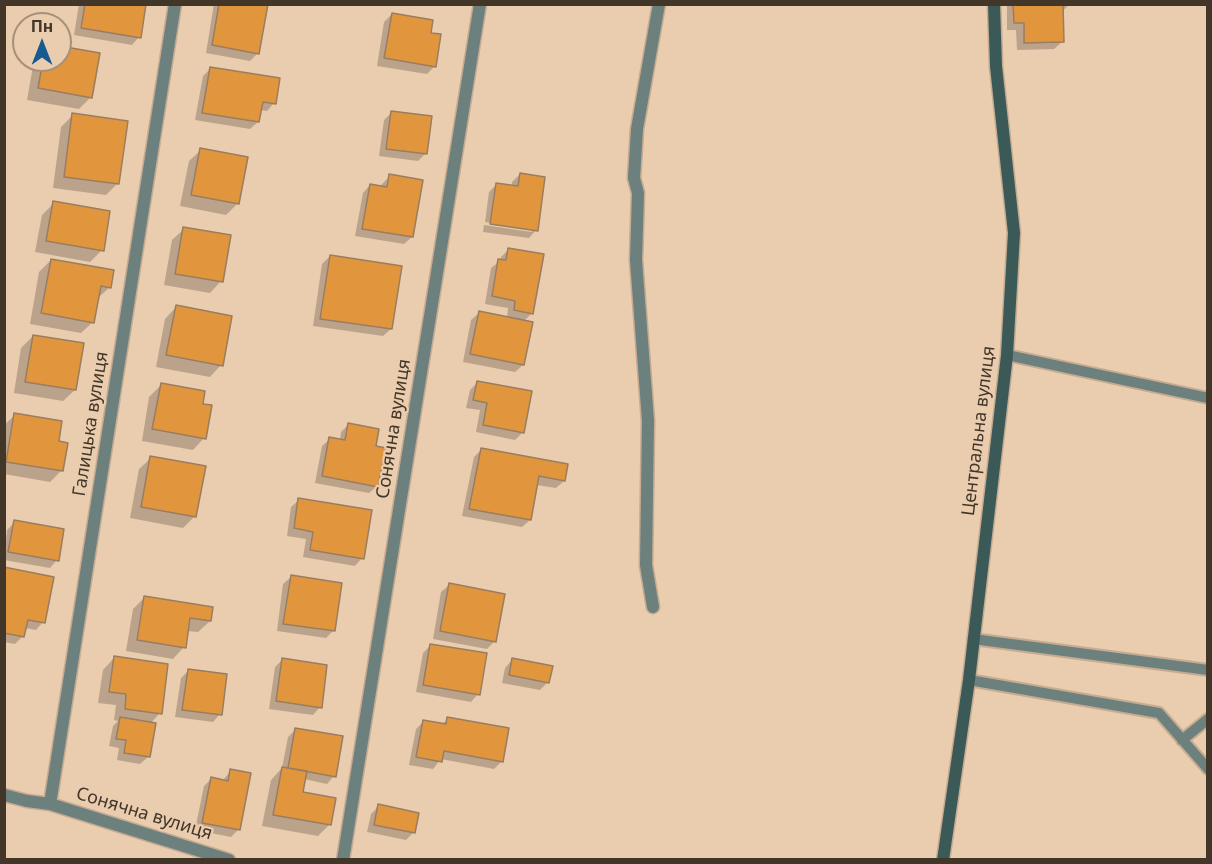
<!DOCTYPE html>
<html>
<head>
<meta charset="utf-8">
<style>
  body { margin:0 }
  #map { position:relative; width:1212px; height:864px; overflow:hidden; background:#eaccae; font-family:"Noto Sans",sans-serif }
  canvas { display:block }
  .frame { position:absolute; inset:0; border:6px solid #423629; pointer-events:none }
  .north { position:absolute; left:12px; top:12px; width:60px; height:60px; box-sizing:border-box; background:#eaccae; border:2px solid #a79079; border-radius:50%; rotate:0deg; font-size:16px; font-weight:700; line-height:24px; text-align:center; color:#423629 }
  .north::after { content:''; display:block; margin:auto; width:21px; height:27px; background:#165a8f; clip-path:polygon(50% 0,100% 100%,50% 72%,0 100%) }
</style>
</head>
<body>
<div id="map">
<canvas width="1212" height="864"></canvas>
<div class="frame"></div>
<div class="north">Пн</div>
</div>
<script>
const ctx = document.querySelector('canvas').getContext('2d');
ctx.lineJoin = 'round';
function fill(path, color) { ctx.fillStyle = color; ctx.fill(path, 'evenodd'); }
function strokePath(path, color, width, dash) { ctx.strokeStyle = color; ctx.lineWidth = width; ctx.lineCap = dash ? 'butt' : 'round'; ctx.setLineDash(dash || []); ctx.stroke(path); }
function label(font, color, halo, rows, align = 'center') {
  ctx.font = font + ' "Noto Sans",sans-serif'; ctx.lineWidth = 4.5; ctx.setLineDash([]); ctx.textBaseline = 'middle'; ctx.strokeStyle = halo; ctx.fillStyle = color; for (const [text, x, y, turn = 0] of rows) {
    ctx.save(); ctx.translate(x, y); ctx.rotate((+turn || 0) * Math.PI / 180); ctx.textAlign = isNaN(turn) ? turn : align; if (halo) ctx.strokeText(text, 0, 0); ctx.fillText(text, 0, 0); ctx.restore();
  }
}
const shadow = new Path2D(`
  M 79,4 L 145,4 L 139,37 L 132,45 L 74,35 Z
  M 214,4 L 266,4 L 258,53 L 250,61 L 206,53 Z
  M 1007,4 L 1069,4 L 1063,11 L 1062,42 L 1054,49 L 1017,50 L 1016,30 L 1007,30 Z
  M 392,14 L 430,34 L 435,66 L 427,74 L 377,66 L 384,22 Z
  M 60,47 L 91,97 L 79,109 L 27,100 L 34,60 L 60,60 Z
  M 210,69 L 274,103 L 267,111 L 260,110 L 258,122 L 250,129 L 195,120 L 203,76 Z
  M 392,112 L 426,153 L 418,161 L 379,156 L 384,120 Z
  M 73,115 L 118,183 L 106,195 L 53,188 L 61,127 Z
  M 201,150 L 238,203 L 226,215 L 180,206 L 189,161 Z
  M 520,174 L 536,230 L 529,238 L 483,232 L 484,225 L 532,232 L 532,229 L 485,222 L 489,192 L 497,184 L 512,186 L 512,182 Z
  M 390,176 L 412,237 L 404,244 L 355,236 L 363,193 L 370,185 L 381,187 L 382,184 Z
  M 54,203 L 102,250 L 90,262 L 35,252 L 42,215 Z
  M 184,229 L 221,281 L 210,293 L 164,285 L 172,240 Z
  M 509,249 L 532,313 L 523,322 L 523,365 L 515,372 L 463,362 L 471,320 L 479,313 L 507,318 L 508,308 L 485,304 L 491,268 L 500,261 L 501,257 Z
  M 330,256 L 391,329 L 383,336 L 313,326 L 322,264 Z
  M 51,260 L 110,287 L 98,298 L 93,322 L 81,333 L 30,324 L 39,272 Z
  M 176,307 L 221,365 L 210,377 L 156,367 L 165,319 Z
  M 33,336 L 75,390 L 63,401 L 14,393 L 21,348 Z
  M 478,382 L 523,432 L 515,440 L 476,432 L 480,410 L 466,408 L 470,390 Z
  M 161,385 L 201,405 L 204,438 L 193,450 L 142,441 L 149,397 Z
  M 15,415 L 57,442 L 62,470 L 50,482 L 4,474 L 4,425 Z
  M 349,424 L 374,447 L 377,486 L 369,493 L 315,483 L 322,446 L 330,439 L 340,441 L 341,432 Z
  M 481,450 L 564,481 L 556,488 L 536,485 L 530,520 L 522,527 L 462,516 L 474,457 Z
  M 151,458 L 195,516 L 183,528 L 130,518 L 139,469 Z
  M 299,500 L 362,558 L 355,566 L 303,557 L 306,539 L 287,536 L 291,507 Z
  M 15,522 L 57,560 L 50,568 L 4,560 L 7,530 Z
  M 4,568 L 43,622 L 36,630 L 25,628 L 23,636 L 15,644 L 4,642 Z
  M 291,577 L 333,631 L 326,638 L 277,631 L 283,584 Z
  M 449,585 L 495,641 L 487,649 L 433,639 L 441,592 Z
  M 145,597 L 210,621 L 198,632 L 187,631 L 184,647 L 173,659 L 126,651 L 133,609 Z
  M 431,645 L 478,694 L 471,702 L 416,692 L 423,653 Z
  M 114,658 L 160,713 L 150,724 L 148,757 L 140,764 L 117,760 L 119,748 L 109,746 L 113,726 L 118,721 L 114,720 L 116,705 L 98,703 L 103,670 Z
  M 282,660 L 320,707 L 313,715 L 269,709 L 275,667 Z
  M 512,660 L 548,682 L 540,690 L 502,683 L 505,668 Z
  M 188,671 L 220,714 L 213,722 L 175,717 L 181,678 Z
  M 448,719 L 502,761 L 494,769 L 441,759 L 433,769 L 409,765 L 416,729 L 423,722 L 441,725 Z
  M 295,730 L 334,776 L 327,784 L 304,779 L 301,793 L 330,824 L 318,836 L 262,826 L 271,780 L 282,768 L 288,737 Z
  M 231,771 L 249,774 L 238,830 L 231,837 L 195,830 L 204,786 L 211,779 L 222,781 Z
  M 379,806 L 414,832 L 406,840 L 367,832 L 371,814 Z`);
const building = new Path2D(`
  M 85,4 L 146,4 L 141,38 L 81,28 Z
  M 219,4 L 268,4 L 259,54 L 212,45 Z
  M 1013,4 L 1063,4 L 1064,42 L 1024,43 L 1024,23 L 1014,23 Z
  M 392,13 L 433,20 L 431,33 L 441,34 L 436,67 L 384,58 Z
  M 60,46 L 100,53 L 92,98 L 38,88 L 43,60 L 60,60 Z
  M 210,67 L 280,78 L 276,104 L 263,102 L 259,122 L 202,113 Z
  M 391,111 L 432,116 L 427,154 L 386,149 Z
  M 72,113 L 128,121 L 119,184 L 64,177 Z
  M 200,148 L 248,157 L 239,204 L 191,195 Z
  M 520,173 L 545,177 L 538,231 L 490,224 L 496,183 L 518,186 Z
  M 389,174 L 423,180 L 413,237 L 362,229 L 370,184 L 387,187 Z
  M 53,201 L 110,211 L 104,251 L 46,241 Z
  M 183,227 L 231,235 L 223,282 L 175,274 Z
  M 508,248 L 544,254 L 533,314 L 514,310 L 515,301 L 492,296 L 498,259 L 506,260 Z
  M 330,255 L 402,266 L 392,329 L 320,319 Z
  M 51,259 L 114,270 L 111,288 L 101,286 L 94,323 L 41,313 Z
  M 176,305 L 232,316 L 223,366 L 166,355 Z
  M 479,311 L 533,322 L 524,365 L 470,354 Z
  M 33,335 L 84,343 L 76,390 L 25,382 Z
  M 477,381 L 532,391 L 524,433 L 483,425 L 487,403 L 473,400 Z
  M 161,383 L 205,391 L 203,404 L 212,405 L 206,439 L 152,429 Z
  M 14,413 L 62,421 L 59,441 L 68,443 L 63,471 L 6,462 Z
  M 348,423 L 379,429 L 376,446 L 386,448 L 378,487 L 322,476 L 329,437 L 345,440 Z
  M 481,448 L 568,464 L 565,481 L 539,476 L 531,520 L 469,509 Z
  M 150,456 L 206,466 L 196,517 L 141,507 Z
  M 298,498 L 372,510 L 364,559 L 310,550 L 313,532 L 294,528 Z
  M 14,520 L 64,529 L 59,561 L 8,552 Z
  M 4,567 L 54,577 L 45,623 L 28,620 L 24,637 L 4,633 Z
  M 291,575 L 342,583 L 335,631 L 283,624 Z
  M 449,583 L 505,594 L 496,642 L 440,631 Z
  M 144,596 L 213,607 L 211,621 L 190,618 L 186,648 L 137,640 Z
  M 430,644 L 487,653 L 480,695 L 423,685 Z
  M 114,656 L 168,664 L 162,714 L 125,709 L 126,694 L 109,692 Z
  M 282,658 L 327,665 L 322,708 L 276,701 Z
  M 512,658 L 553,666 L 549,683 L 509,675 Z
  M 188,669 L 227,674 L 222,715 L 182,710 Z
  M 120,717 L 156,723 L 150,757 L 124,753 L 126,740 L 116,739 Z
  M 447,717 L 509,728 L 503,762 L 444,751 L 442,762 L 416,757 L 423,720 L 446,724 Z
  M 295,728 L 343,736 L 336,777 L 288,768 Z
  M 282,767 L 307,771 L 303,792 L 336,798 L 331,825 L 273,815 Z
  M 230,769 L 251,773 L 240,830 L 202,823 L 211,777 L 228,781 Z
  M 378,804 L 419,813 L 415,833 L 374,825 Z`);
const lane = new Path2D(`
  M 1007,355 L 1208,398
  M 973,639 L 1208,670
  M 969,680 L 1159,713 L 1208,769
  M 1182,740 L 1208,719`);
const street = new Path2D(`
  M 653,607 L 646,565 L 648,421 L 636,260 L 638,193 L 634,178 L 637,129 L 659,4
  M 4,795 L 27,801 L 50,804 L 175,4
  M 50,804 L 229,860
  M 343,860 L 480,4`);
const secondary = new Path2D(`
  M 943,860 L 969,680 L 1007,355 L 1014,233 L 996,66 L 994,4`);
const streetNames = [
  ["Галицька вулиця",91,424,-81],
  ["Сонячна вулиця",394,429,-81],
  ["Центральна вулиця",979,431,-83],
  ["Сонячна вулиця",144,814,17]
];
fill(shadow, '#0003');
fill(building, '#e1963e');
strokePath(building, '#997d61', 1.5);
strokePath(lane, '#c5ab91', 14);
strokePath(street, '#c5ab91', 15);
strokePath(secondary, '#c5ab91', 15);
strokePath(lane, '#6c807e', 10);
strokePath(street, '#6c807e', 12);
strokePath(secondary, '#3b5956', 12);
label('18px', '#423629', '#eaccae', streetNames);
</script>
</body>
</html>
